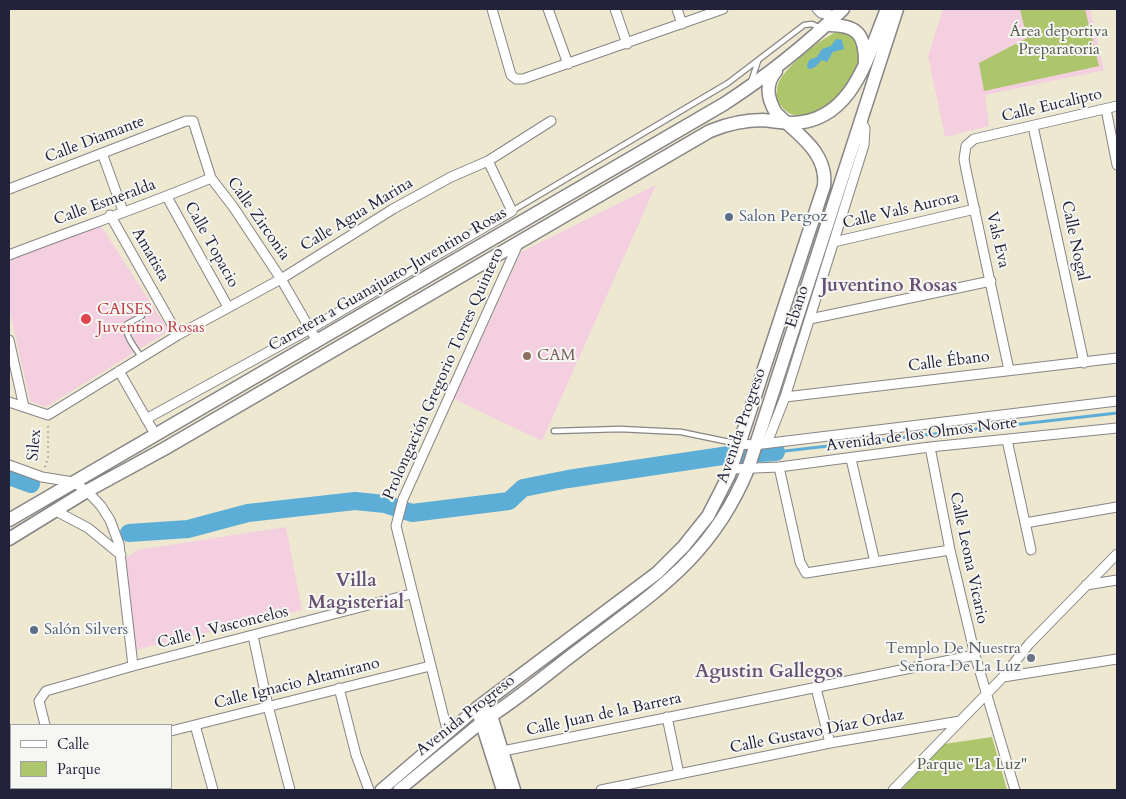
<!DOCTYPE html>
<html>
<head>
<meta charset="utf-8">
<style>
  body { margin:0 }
  #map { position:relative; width:1126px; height:799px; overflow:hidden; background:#eee8d0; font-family:Cardo,serif }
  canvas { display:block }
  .frame { position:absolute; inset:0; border:10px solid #22223b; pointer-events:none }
  .legend { position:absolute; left:10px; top:724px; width:162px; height:65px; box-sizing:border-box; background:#f6f6f2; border:1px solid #a1a1a9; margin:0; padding:6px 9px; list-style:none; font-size:15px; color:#22223b }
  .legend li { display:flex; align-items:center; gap:10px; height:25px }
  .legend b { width:25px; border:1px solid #a1a1a9 }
</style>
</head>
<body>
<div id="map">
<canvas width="1126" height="799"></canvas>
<div class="frame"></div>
<ul class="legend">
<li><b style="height:6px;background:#fff"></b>Calle</li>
<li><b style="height:14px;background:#adc66b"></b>Parque</li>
</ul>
</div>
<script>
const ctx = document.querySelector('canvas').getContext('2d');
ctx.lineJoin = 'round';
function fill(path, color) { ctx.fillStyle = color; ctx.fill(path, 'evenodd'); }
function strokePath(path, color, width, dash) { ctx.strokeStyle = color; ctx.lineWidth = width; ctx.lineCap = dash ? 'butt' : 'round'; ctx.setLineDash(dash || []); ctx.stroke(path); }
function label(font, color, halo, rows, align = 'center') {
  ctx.font = font + ' Cardo,serif'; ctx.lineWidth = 4; ctx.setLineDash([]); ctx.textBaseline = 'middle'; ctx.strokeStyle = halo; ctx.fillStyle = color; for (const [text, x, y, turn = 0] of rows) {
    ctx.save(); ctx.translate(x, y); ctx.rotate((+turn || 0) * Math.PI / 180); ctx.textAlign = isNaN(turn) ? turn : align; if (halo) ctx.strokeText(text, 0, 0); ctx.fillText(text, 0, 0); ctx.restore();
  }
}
const built = new Path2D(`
  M 943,9 L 1090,9 L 1104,70 L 985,95 L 989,126 L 945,137 L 928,56 Z
  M 656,185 L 542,441 L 454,399 L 521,252 Z
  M 99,223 L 169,331 L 46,407 L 30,401 L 9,307 L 9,259 Z
  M 286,527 L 302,610 L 135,650 L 122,561 L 137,550 Z`);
const green = new Path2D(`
  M 1020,9 L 1085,9 L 1099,66 L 984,91 L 979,63 L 1027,38 Z
  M 841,30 C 844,31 849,32 852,34 C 874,50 844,96 829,107 C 810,121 783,121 776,95 C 777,92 777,87 778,84 C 784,67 825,35 841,30 Z
  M 992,737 L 1007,790 L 901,790 L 944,744 Z`);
const water = new Path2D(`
  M 836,39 L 842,40 L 844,49 L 833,52 L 827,62 L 822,60 L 814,68 L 808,69 L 807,66 L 809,60 L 817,57 L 822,49 L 831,46 Z`);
const stream = new Path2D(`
  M 776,452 L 1117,413`);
const river = new Path2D(`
  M 9,476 L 31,484
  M 129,533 L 188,529 L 248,513 L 355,501 L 385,504 L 412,513 L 509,501 L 523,488 L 568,479 L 729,455 L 776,452`);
const path = new Path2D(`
  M 45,467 L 48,458 L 48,423`);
const service = new Path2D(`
  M 751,82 L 758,61
  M 512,211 L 728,83 L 804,25 L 812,24 L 820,28
  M 141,357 C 135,347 124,336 127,324 L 142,316
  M 554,431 L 620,429 L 681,432 L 739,444`);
const minor = new Path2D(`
  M 492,9 L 511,75 L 516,79 L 523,79 L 723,9
  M 548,9 L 568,64
  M 615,9 L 627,44
  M 677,9 L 682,24
  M 817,9 L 821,13 L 836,16
  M 1106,109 L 1117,165
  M 1033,126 L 1084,363
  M 102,153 L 123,211
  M 9,189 L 186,121 L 193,121 L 211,178 L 234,208 L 281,279 L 317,341
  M 167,197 L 228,307
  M 110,215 L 178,335
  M 834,242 L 975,209
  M 9,255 C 76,229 145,206 211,178
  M 810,319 L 991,281
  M 9,340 L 24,407
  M 1009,370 L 966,170 L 964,159 L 966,146 L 974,139 L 1117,106
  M 119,371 L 155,434
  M 785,397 L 1117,358
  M 9,402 L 48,415 L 178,335 L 281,279 L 393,209 L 451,177 L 488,161 L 551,121
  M 146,419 L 310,329 L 512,211 L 488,161
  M 1007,440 L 1031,550
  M 767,443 L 785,397 L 864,145 L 865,128 L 861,122
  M 740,444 L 754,445 L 1117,401
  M 930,447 L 950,550 L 975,655 L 1015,790
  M 851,459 L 875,562
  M 9,465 L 42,477 L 73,482 L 87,491 L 101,506 L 110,520 L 119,544 L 133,666
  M 779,467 L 800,562 L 806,573 L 950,550
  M 731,469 L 779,467 L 930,447 L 1117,428
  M 56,511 L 88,528 L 121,555
  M 1025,523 L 1117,507
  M 1086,585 L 1117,580
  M 253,636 L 268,706 L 290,790
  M 1003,677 L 1117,659
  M 339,688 L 356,755 L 369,790
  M 816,688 L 830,743
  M 667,717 L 679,774
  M 45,725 L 39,701 L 46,691 L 133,666 L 411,594
  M 195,725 L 213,790
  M 171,731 L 430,666
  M 448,734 L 396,526 L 403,499 L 519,242
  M 503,751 L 975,655
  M 62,788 L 62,790
  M 136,788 L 137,790
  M 601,790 L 830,743 L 960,721
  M 893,790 L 1003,677 L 1029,644 L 1117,554`);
const tertiary = new Path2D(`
  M 381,790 L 477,708
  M 399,790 L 483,721`);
const secondary = new Path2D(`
  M 829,25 C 857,25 865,34 865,62
  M 9,520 L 724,104 C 767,76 807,44 843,9
  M 9,539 L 87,491 L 164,449 L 710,131 C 727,124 744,120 763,120 C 773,121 783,123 793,123 C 854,121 868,54 887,9
  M 489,709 L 514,790
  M 483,721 C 517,700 548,673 580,649 C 653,593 711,559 748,469 L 897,9
  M 503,790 L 477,708 L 657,573 L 684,546 L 708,516 L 729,475 L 824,186 C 828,152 797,134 776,113 C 767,98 765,84 776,71`);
const markers = [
  [729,217,5,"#5c6f8a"],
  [86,319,6,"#e0444e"],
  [527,356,5,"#8d6e63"],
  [34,630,5,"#5c6f8a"],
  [1031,658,5,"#6b7280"]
];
const parkNames = [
  ["Área deportiva",1059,32],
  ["Preparatoria",1059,50],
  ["Parque \"La Luz\"",972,765]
];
const streetNames = [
  ["Calle Eucalipto",1052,106,-13],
  ["Calle Diamante",95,140,-21],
  ["Calle Esmeralda",105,203,-20],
  ["Calle Vals Aurora",901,211,-13],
  ["Calle Agua Marina",357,215,-31],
  ["Calle Zirconia",258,219,55],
  ["Vals Eva",997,240,77],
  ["Calle Nogal",1074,241,78],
  ["Calle Topacio",211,245,61],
  ["Amatista",150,255,60],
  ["Carretera a Guanajuato-Juventino Rosas",388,280,-30],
  ["Ebano",798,307,-72],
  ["Calle Ébano",949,362,-7],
  ["Prolongación Gregorio Torres Quintero",444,374,-66],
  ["Avenida Progreso",742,426,-71],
  ["Avenida de los Olmos Norte",922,435,-7],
  ["Silex",35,445,-85],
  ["Calle Leona Vicario",968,558,78],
  ["Calle J. Vasconcelos",223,628,-14],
  ["Calle Ignacio Altamirano",297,684,-14],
  ["Calle Juan de la Barrera",604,715,-12],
  ["Avenida Progreso",466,716,-38],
  ["Calle Gustavo Díaz Ordaz",817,732,-11]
];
const serviceNames = [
  ["Salon Pergoz",739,217],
  ["Salón Silvers",44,630]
];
const healthNames = [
  ["CAISES",97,310],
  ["Juventino Rosas",97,328]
];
const educationNames = [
  ["CAM",537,356]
];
const worshipNames = [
  ["Templo De Nuestra",1021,649],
  ["Señora De La Luz",1021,667]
];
const quarterNames = [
  ["Juventino Rosas",889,287],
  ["Villa",356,582],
  ["Magisterial",356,604],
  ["Agustin Gallegos",769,673]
];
fill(built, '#f3cfe0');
fill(green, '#adc66b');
fill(water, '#5caed7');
strokePath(stream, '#5caed7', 3);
strokePath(river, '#5caed7', 18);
strokePath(service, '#888586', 7);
strokePath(minor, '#888586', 11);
strokePath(tertiary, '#888586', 14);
strokePath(secondary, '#888586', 15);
strokePath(path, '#888586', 2, [1, 4]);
strokePath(service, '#fff', 4.5);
strokePath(minor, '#fff', 9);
strokePath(tertiary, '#fff', 11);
strokePath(secondary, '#fff', 12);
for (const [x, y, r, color] of markers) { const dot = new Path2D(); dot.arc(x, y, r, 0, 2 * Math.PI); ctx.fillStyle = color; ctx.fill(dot); strokePath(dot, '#f6f6f2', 2); }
label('16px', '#535b4c', '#f6f6f2', parkNames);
label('16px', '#22223b', '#f6f6f2', streetNames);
label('16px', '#4e5e75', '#f6f6f2', serviceNames, 'left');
label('16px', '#be3a42', '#f6f6f2', healthNames, 'left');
label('16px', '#785e54', '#f6f6f2', educationNames, 'left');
label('16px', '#5b616d', '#f6f6f2', worshipNames, 'right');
label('bold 19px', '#685273', '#f6f6f2', quarterNames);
</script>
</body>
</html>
